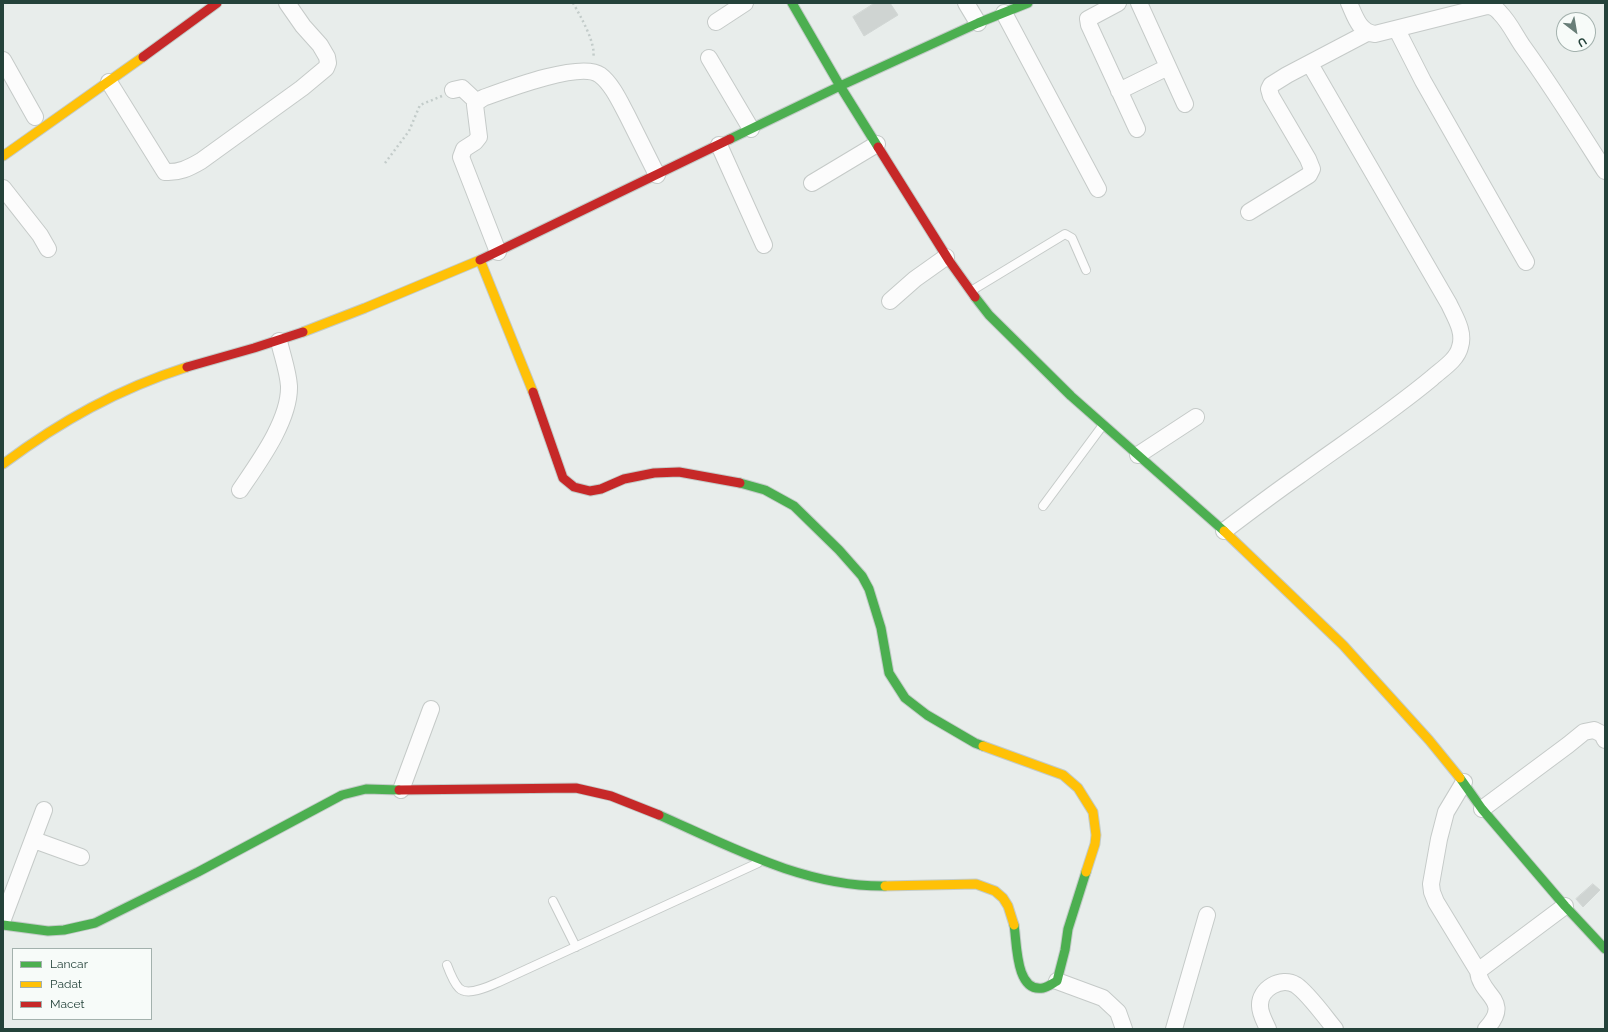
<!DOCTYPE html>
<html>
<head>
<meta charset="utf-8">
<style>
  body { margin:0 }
  #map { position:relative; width:1608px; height:1032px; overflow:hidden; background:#e8edeb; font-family:Raleway,sans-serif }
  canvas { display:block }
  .frame { position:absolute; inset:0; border:4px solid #24423a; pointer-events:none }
  .legend { position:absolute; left:12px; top:948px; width:140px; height:72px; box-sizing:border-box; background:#f7fbf9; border:1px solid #a3b1ad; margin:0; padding:5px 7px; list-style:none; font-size:12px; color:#24423a }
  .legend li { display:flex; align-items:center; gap:8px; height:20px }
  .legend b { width:20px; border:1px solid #a3b1ad }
  .north { position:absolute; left:1556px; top:12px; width:40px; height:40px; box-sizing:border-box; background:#f7fbf9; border:1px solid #a3b1ad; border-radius:50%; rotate:149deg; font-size:11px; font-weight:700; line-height:16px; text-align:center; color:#24423a }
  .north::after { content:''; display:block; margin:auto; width:14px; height:18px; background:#697e78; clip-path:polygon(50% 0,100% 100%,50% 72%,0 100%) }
</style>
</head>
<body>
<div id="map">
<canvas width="1608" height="1032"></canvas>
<div class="frame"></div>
<ul class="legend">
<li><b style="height:5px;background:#4caf50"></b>Lancar</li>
<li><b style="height:5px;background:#ffc107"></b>Padat</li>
<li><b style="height:5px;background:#c62828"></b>Macet</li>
</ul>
<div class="north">U</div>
</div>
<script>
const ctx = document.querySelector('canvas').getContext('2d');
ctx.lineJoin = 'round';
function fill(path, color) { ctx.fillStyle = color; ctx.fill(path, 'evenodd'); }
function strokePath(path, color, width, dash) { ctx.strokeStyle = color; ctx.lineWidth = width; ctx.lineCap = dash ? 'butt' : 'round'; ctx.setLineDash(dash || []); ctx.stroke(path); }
const building = new Path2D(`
  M 875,3 L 890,3 L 898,15 L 864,36 L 853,17 Z
  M 1593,884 L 1600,890 L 1583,907 L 1576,899 Z`);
const path = new Path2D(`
  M 573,3 C 580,15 597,45 593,58
  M 385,163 L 409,131 L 420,105 L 442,96`);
const lane = new Path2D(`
  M 971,291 L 1065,234 L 1072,238 L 1086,270
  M 1043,506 L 1103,425
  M 553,901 L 576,947
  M 447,965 C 450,973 454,983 459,988 C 467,997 490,986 499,982 L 758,863`);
const street = new Path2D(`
  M 966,3 L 978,23
  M 1118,3 L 1088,19 L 1089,25 L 1137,129
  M 1139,3 L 1185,104
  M 1349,3 C 1355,16 1359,32 1375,34 L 1487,6 C 1492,6 1497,9 1500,13 C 1510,23 1516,37 1524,48 C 1553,88 1579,130 1605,171
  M 1004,13 L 1098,189
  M 716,22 L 745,3
  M 1397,30 L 1423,81 L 1526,262
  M 709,58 L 751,129
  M 3,60 L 35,117
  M 109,82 L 165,172 C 179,173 189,168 201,161 L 302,88 L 326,68 L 328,63 L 327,57 L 320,45 L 303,26 L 287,3
  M 453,90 L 462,88 L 477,102
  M 1119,91 L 1168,67
  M 719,145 L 764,245
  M 812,183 L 877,144
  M 3,188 L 40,235 L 48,249
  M 1249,212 L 1309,175 L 1312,169 L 1308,159 L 1271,96 L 1269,89 L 1271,85 L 1287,75 L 1367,33
  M 498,252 L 461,157 L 464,149 L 475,142 L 479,137 L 475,105 L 477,102 L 483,98 C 505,90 581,61 600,75 C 612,84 620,102 627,115 C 637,135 647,155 657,175
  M 890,301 L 915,279 L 946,257
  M 1138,455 L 1196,417
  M 240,490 C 259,462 290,420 289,386 C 288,371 282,355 279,341
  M 1224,531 C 1249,512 1274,493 1300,475 C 1344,443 1390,413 1432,378 C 1442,369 1457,360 1460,347 C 1465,332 1455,317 1449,304 L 1310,64
  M 1464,782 L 1446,812 L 1439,839 L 1431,884 L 1432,892 L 1436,902 L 1478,971
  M 401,790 L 431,709
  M 1482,809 L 1568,745 L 1584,732 L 1594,730 L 1602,734 L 1605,740
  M 34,840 L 81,857
  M 3,919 L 44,810
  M 1057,981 L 1103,998 L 1118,1012 L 1124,1029
  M 1174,1029 L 1207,915
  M 1268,1029 C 1265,1022 1260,1014 1260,1006 C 1259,989 1281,976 1296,985 C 1308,993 1325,1017 1335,1029
  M 1486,1029 C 1513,1000 1480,996 1478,971 L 1565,906`);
const fast = new Path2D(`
  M 792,3 L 840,86 L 978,23 L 1028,3
  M 730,139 L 840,86 L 878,147
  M 975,297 L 989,315 L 1071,396 L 1224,531
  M 740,483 L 765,490 L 794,506 L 839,550 L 862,576 L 869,589 L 881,628 L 889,673 L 905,698 L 927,715 L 975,743 L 983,746
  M 1460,778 L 1482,809 L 1565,906 L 1605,949
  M 659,815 C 731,847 805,887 885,886
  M 3,925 L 48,931 L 64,930 L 95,923 L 198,872 L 342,795 L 366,789 L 399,790
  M 1014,925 C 1017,941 1015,993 1043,988 C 1048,987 1053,983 1057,981 L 1065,950 L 1068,929 L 1086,872`);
const slow = new Path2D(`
  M 3,156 L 143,57
  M 303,332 L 365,308 L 480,260 L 533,392
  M 3,464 C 61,421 118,389 187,367
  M 1224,531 L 1343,645 L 1429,740 L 1460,778
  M 983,746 L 1063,775 L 1078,788 L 1093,812 L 1096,835 L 1095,844 L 1086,872
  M 885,886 L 976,884 L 995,891 L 1003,898 L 1008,906 L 1014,925`);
const jam = new Path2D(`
  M 143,57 L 217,3
  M 878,147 L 950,262 L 975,297
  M 480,260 L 730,139
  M 187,367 L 254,348 L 303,332
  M 533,392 L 563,478 L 574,487 L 590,491 L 601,489 L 624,479 L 654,473 L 679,472 L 740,483
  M 399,790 L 576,788 L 611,796 L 659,815`);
fill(building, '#cfd4d2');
strokePath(building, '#d1d6d4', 1);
strokePath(lane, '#c5cac8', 10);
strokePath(street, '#c5cac8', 18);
strokePath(fast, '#c3cbc8', 11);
strokePath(slow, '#c3cbc8', 11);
strokePath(jam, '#c3cbc8', 11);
strokePath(path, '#c3ccca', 2.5, [2, 3]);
strokePath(lane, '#fcfcfc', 8);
strokePath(street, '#fcfcfc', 16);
strokePath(fast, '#4caf50', 9);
strokePath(slow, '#ffc107', 9);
strokePath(jam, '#c62828', 9);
</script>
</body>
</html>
